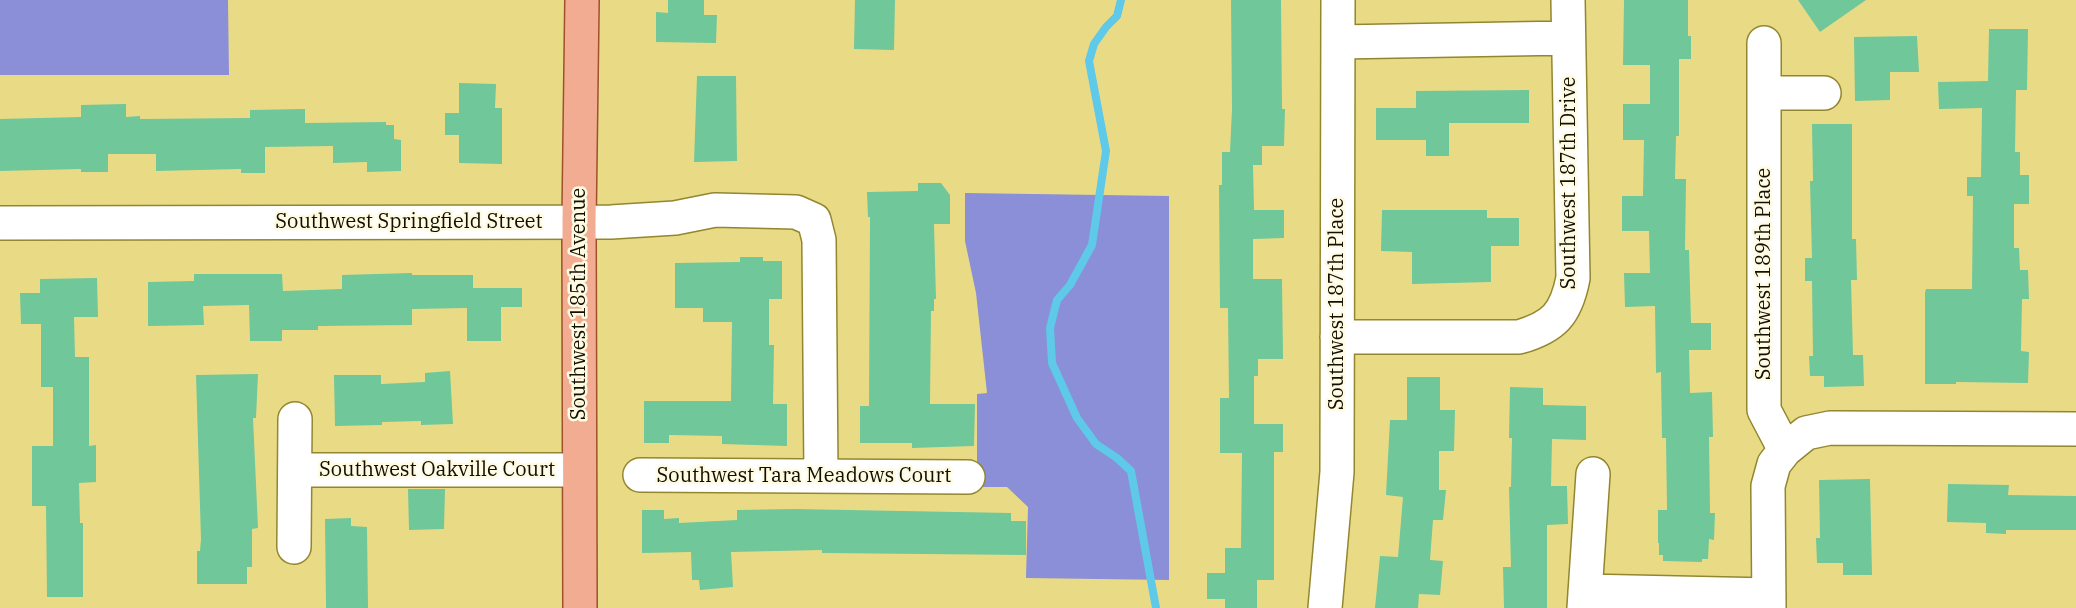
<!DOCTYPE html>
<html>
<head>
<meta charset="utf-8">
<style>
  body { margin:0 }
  canvas { display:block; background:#e9db86 }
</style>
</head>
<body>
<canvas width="2076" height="608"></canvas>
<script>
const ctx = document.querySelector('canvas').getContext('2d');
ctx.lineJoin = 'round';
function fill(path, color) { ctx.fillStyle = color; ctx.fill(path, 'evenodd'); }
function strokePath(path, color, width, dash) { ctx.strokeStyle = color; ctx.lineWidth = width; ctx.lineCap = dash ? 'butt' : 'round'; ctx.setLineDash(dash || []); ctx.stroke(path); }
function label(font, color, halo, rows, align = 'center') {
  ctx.font = font + ' "IBM Plex Serif",serif'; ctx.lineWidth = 5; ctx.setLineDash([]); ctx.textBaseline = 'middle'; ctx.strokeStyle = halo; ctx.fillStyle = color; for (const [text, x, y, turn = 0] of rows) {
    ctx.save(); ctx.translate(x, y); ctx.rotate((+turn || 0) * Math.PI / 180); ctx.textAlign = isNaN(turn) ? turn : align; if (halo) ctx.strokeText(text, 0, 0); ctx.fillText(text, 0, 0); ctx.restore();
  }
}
const forest = new Path2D(`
  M 0,0 L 228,0 L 229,75 L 0,75 Z
  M 965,193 L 1169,196 L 1169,580 L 1026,578 L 1028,507 L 1007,487 L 977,487 L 977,394 L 987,393 L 976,293 L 965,241 Z`);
const stream = new Path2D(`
  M 1121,0 L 1117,16 L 1106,27 L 1094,44 L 1089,61 L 1106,151 L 1092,245 L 1070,285 L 1057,300 L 1050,328 L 1052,363 L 1077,418 L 1096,444 L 1117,458 L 1131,471 L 1156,608`);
const building = new Path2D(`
  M 668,0 L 704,0 L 704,15 L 717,15 L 716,43 L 656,42 L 656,12 L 668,13 Z
  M 855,0 L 895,0 L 894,50 L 854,49 Z
  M 1231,0 L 1281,0 L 1282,109 L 1285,109 L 1284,146 L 1262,146 L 1262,165 L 1253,165 L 1254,210 L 1284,210 L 1284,238 L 1253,239 L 1253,279 L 1282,279 L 1283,359 L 1258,359 L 1258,376 L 1254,376 L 1254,424 L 1283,424 L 1283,452 L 1274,452 L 1274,580 L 1257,580 L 1257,608 L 1225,608 L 1225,599 L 1207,599 L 1207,573 L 1225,573 L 1225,548 L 1241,548 L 1242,453 L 1220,453 L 1220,398 L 1229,398 L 1228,308 L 1220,308 L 1219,185 L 1222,185 L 1222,152 L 1230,152 L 1232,109 Z
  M 1624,0 L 1688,0 L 1688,36 L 1691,36 L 1691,59 L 1679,59 L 1679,136 L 1676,136 L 1675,179 L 1686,179 L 1685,250 L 1689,250 L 1691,323 L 1711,323 L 1711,350 L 1689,350 L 1690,393 L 1712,392 L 1713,437 L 1709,437 L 1710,513 L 1715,513 L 1714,540 L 1709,539 L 1708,559 L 1702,559 L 1702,562 L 1663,561 L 1663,555 L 1659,555 L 1659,543 L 1658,543 L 1658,510 L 1667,510 L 1666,438 L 1662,438 L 1661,372 L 1656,373 L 1655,306 L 1625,307 L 1624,273 L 1650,273 L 1649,231 L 1622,231 L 1622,196 L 1643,196 L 1644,140 L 1623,140 L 1623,104 L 1650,104 L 1650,65 L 1623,65 Z
  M 1798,0 L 1866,0 L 1820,32 Z
  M 1989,29 L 2028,29 L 2027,90 L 2016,90 L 2015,152 L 2020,152 L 2020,175 L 2029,175 L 2029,204 L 2014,204 L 2014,248 L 2019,248 L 2020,270 L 2028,270 L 2029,299 L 2022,299 L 2021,351 L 2029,352 L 2028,383 L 1956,382 L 1956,384 L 1925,384 L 1925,292 L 1926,289 L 1972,289 L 1973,196 L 1967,196 L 1967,177 L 1981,177 L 1982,108 L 1939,109 L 1938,82 L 1988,81 Z
  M 1917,36 L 1919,72 L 1890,72 L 1890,100 L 1855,101 L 1854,37 Z
  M 697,76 L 736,76 L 737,161 L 694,162 Z
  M 459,83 L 496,84 L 495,108 L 502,108 L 502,164 L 459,163 L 459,135 L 445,135 L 445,113 L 459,113 Z
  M 1529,90 L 1529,123 L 1449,123 L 1449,156 L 1426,156 L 1426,140 L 1376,140 L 1376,108 L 1416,108 L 1416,91 Z
  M 126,104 L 126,117 L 140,116 L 140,119 L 250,118 L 250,110 L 305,109 L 305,123 L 386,122 L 386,125 L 394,125 L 394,139 L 401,140 L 401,171 L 367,172 L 367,162 L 333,163 L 333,146 L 265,147 L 265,173 L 241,173 L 241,169 L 156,171 L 156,154 L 108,154 L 108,172 L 81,172 L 81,169 L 0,171 L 0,119 L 81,117 L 81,105 Z
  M 1812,124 L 1852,124 L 1852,239 L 1856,239 L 1857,280 L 1851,280 L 1853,355 L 1863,355 L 1864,386 L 1824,387 L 1824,376 L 1810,376 L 1809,356 L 1813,356 L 1812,281 L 1805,281 L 1805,258 L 1812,258 L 1810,181 L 1813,181 Z
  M 918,183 L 941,183 L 950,195 L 950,224 L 934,224 L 936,299 L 934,299 L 934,311 L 931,311 L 930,404 L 975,404 L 974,446 L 912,448 L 912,443 L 860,443 L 860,406 L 869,406 L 870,217 L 868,217 L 867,192 L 918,191 Z
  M 1382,210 L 1487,210 L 1487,218 L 1519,218 L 1519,246 L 1491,246 L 1491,282 L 1412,284 L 1412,252 L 1381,251 Z
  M 740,257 L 763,257 L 763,261 L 782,261 L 782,299 L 769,299 L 769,345 L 774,345 L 773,404 L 787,404 L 787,446 L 722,444 L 722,436 L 669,435 L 669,443 L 644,443 L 644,401 L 731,401 L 732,322 L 703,322 L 703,308 L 675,308 L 675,263 L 740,262 Z
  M 412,273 L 412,275 L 473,275 L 473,288 L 522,288 L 522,307 L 501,307 L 501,341 L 467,341 L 467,308 L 412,309 L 412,325 L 318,326 L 318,330 L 282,330 L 282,341 L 250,341 L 249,305 L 203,306 L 204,325 L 148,326 L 148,282 L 194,281 L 194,274 L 282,274 L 283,291 L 342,289 L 342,275 Z
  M 97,278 L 98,317 L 74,317 L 75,357 L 89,357 L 89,446 L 96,445 L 96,482 L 79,483 L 80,523 L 83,523 L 83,597 L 47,597 L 46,506 L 32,506 L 32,446 L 53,446 L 53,387 L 41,387 L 41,324 L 21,324 L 20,293 L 40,293 L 40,279 Z
  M 450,371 L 453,424 L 421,425 L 421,421 L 382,422 L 382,425 L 335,426 L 334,375 L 381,375 L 381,384 L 425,382 L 425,373 Z
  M 258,374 L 256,418 L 253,418 L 258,528 L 252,529 L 252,567 L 247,567 L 247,584 L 197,584 L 197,551 L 200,551 L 201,539 L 196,375 Z
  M 1407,377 L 1440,377 L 1440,410 L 1455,410 L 1454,451 L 1439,451 L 1439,490 L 1446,490 L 1443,520 L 1433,520 L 1430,560 L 1443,561 L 1440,595 L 1419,594 L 1418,608 L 1375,608 L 1380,556 L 1398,557 L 1403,497 L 1386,495 L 1390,420 L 1407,420 Z
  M 1510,387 L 1543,388 L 1543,405 L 1586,406 L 1586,440 L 1552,439 L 1551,486 L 1567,486 L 1568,524 L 1547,525 L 1547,608 L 1504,608 L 1503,567 L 1511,567 L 1509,487 L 1511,487 L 1512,438 L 1509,438 Z
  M 1870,479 L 1872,575 L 1843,575 L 1843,563 L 1817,563 L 1816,538 L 1820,538 L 1819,480 Z
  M 1948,484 L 2009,485 L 2008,495 L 2076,496 L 2076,530 L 2006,530 L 2006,534 L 1986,533 L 1986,523 L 1947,522 Z
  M 408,489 L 445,489 L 444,529 L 409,530 Z
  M 794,509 L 1011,513 L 1011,521 L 1026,521 L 1026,555 L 822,553 L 822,550 L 731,552 L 733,587 L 700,590 L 699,580 L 692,580 L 691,552 L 642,553 L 642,510 L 664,510 L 664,519 L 679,518 L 679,523 L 737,520 L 737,510 Z
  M 351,518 L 351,526 L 367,527 L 368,608 L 326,608 L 325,519 Z`);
const minor = new Path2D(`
  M 1338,42 L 1568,38
  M 1764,43 L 1764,410 L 1785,450
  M 1764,93 L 1824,93
  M 0,223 L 611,222 L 675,218 L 715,210 L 796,212 L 814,220 L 819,240 L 821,475
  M 1337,337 L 1519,337 C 1554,327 1566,314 1573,278 L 1568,0
  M 296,470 L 579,470
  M 640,475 L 968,477
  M 294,547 L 295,419
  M 1585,591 L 1769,595
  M 1325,608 L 1337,472 L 1338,0
  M 1584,608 L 1593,474
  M 1769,608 L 1768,486 L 1774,464 L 1785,450 L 1806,433 L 1830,428 L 2076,429`);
const major = new Path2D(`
  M 580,608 L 579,222 L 582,0`);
const streetNames = [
  ["Southwest 187th Drive",1569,183,-90],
  ["Southwest Springfield Street",409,222],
  ["Southwest 189th Place",1764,274,-90],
  ["Southwest 185th Avenue",579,304,-90],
  ["Southwest 187th Place",1337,304,-90],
  ["Southwest Oakville Court",437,470],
  ["Southwest Tara Meadows Court",804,476]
];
fill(forest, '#8a8fd8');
strokePath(stream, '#5ec9e9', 8);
fill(building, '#6fc79a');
strokePath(minor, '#93862e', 36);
strokePath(major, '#9e502f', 36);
strokePath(minor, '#fff', 33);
strokePath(major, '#f2ac92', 33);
label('20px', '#120e00', '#fffbe3', streetNames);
</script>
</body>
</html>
